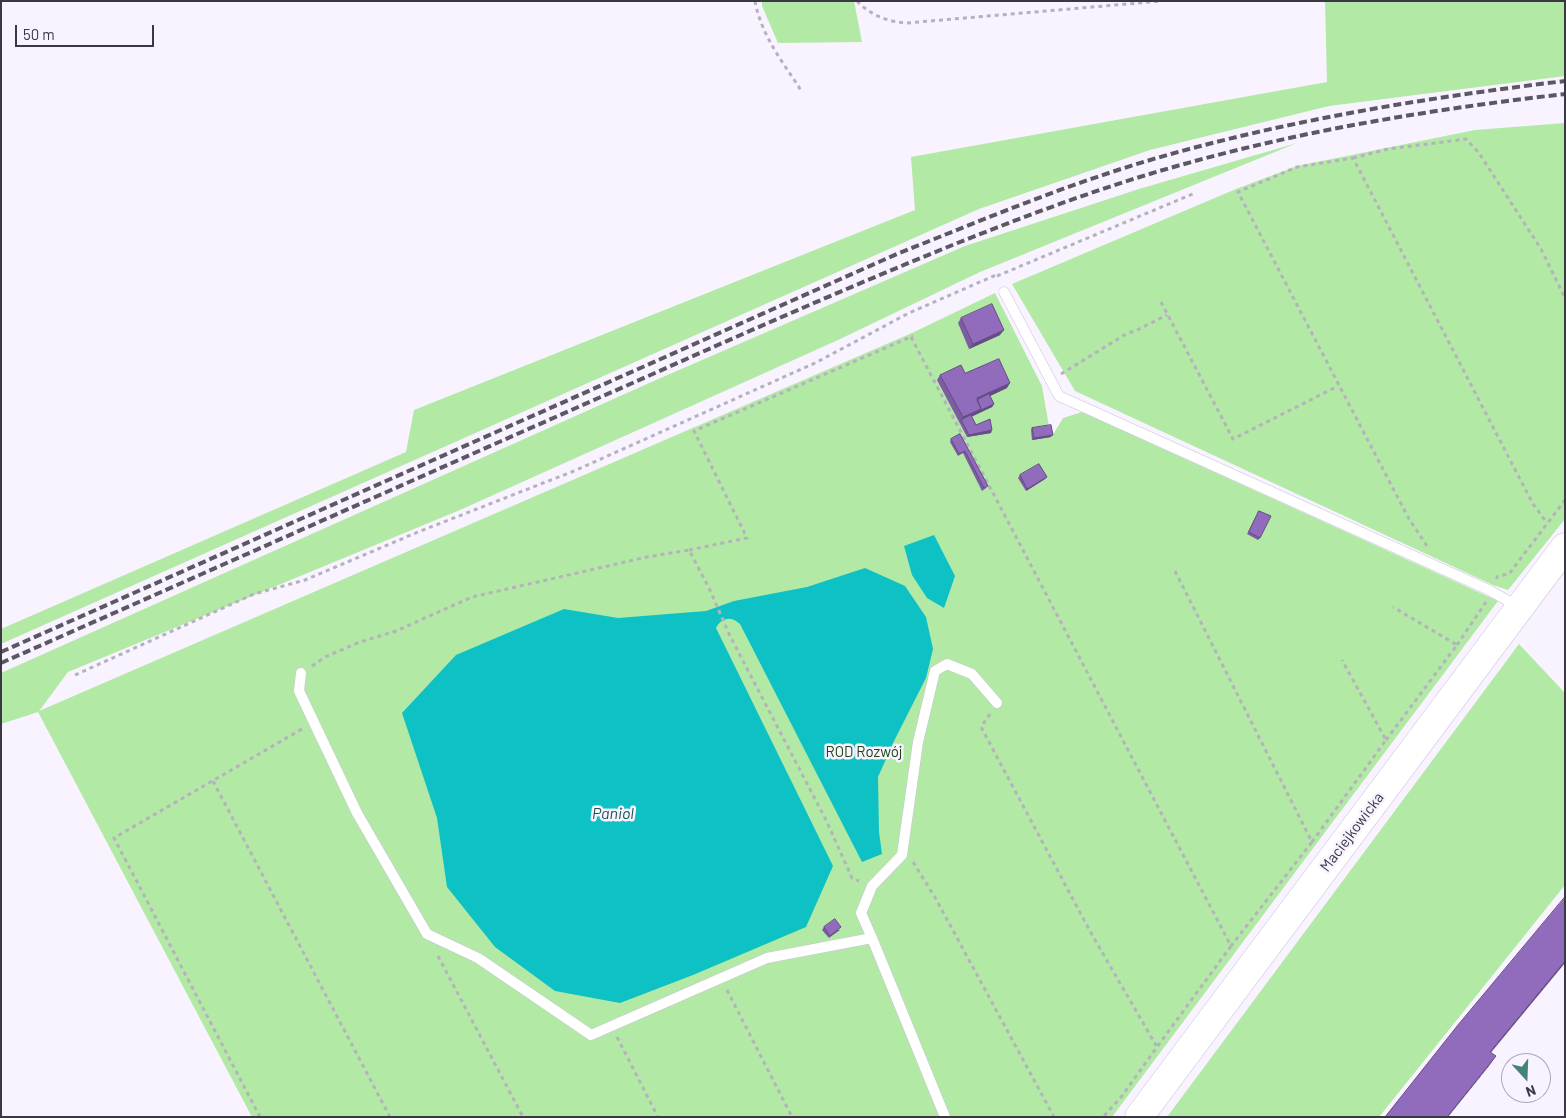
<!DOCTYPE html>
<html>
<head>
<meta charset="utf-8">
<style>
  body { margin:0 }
  #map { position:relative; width:1566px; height:1118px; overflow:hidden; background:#f8f3ff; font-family:Barlow,sans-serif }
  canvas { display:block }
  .frame { position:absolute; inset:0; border:2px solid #3c3843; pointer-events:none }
  .north { position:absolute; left:1501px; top:1053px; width:50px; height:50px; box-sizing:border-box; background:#f8f3ff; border:1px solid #ada8b4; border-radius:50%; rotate:160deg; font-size:14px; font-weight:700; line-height:20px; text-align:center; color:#3c3843 }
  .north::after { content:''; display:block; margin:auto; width:18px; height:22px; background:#428577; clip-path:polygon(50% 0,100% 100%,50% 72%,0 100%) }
  .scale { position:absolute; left:15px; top:25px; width:139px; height:22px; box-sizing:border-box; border:2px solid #3c3843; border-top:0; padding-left:6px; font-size:15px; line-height:18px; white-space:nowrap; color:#3c3843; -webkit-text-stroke:4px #f8f3ff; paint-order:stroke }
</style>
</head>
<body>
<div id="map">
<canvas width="1566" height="1118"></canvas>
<div class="frame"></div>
<div class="north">N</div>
<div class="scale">50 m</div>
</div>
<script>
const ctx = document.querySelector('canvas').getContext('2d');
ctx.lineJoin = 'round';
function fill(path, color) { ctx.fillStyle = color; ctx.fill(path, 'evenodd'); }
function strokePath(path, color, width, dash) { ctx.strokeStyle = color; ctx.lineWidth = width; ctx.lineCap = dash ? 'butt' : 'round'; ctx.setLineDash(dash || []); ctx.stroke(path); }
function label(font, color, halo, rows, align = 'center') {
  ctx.font = font + ' Barlow,sans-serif'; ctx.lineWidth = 5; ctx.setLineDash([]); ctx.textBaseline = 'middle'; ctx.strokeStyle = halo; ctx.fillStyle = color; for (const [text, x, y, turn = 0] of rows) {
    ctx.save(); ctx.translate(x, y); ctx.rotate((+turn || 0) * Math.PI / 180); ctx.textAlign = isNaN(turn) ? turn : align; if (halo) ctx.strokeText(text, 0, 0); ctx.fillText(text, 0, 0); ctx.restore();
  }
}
const green = new Path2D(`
  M 762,1 L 854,1 L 862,42 L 778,43 L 762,6 Z
  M 1325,1 L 1565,1 L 1565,76 L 1329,106 L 1150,150 L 979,209 L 1,644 L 1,629 L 406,452 L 414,410 L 915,210 L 911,157 L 1327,82 Z
  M 1565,123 L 1565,519 L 1508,590 L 1493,585 L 1075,391 L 1012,284 L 1236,189 L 1297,166 L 1475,130 Z
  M 1297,143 L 980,272 L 838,340 L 460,510 L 68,672 L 39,711 L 912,333 L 995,293 L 1042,386 L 1051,438 L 1063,418 L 1082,412 L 1498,601 L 1112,1117 L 252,1117 L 38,712 L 1,724 L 1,673 L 656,380 L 965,246 L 1139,189 Z
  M 1519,644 L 1565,693 L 1565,885 L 1379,1117 L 1167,1117 Z`);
const water = new Path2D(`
  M 934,535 L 955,576 L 944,608 L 927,598 L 912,575 L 904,546 Z
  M 865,568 L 905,586 L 926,617 L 933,649 L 926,678 L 894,741 L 878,777 L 879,832 L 882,854 L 862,862 L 740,624 C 731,616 722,617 716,628 L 833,866 L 806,927 L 693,975 L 620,1003 L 555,991 L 495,947 L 447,887 L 437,818 L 402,713 L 456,655 L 564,609 L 618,618 L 706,611 L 734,601 L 807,587 Z`);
const path = new Path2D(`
  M 755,1 C 761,34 781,60 799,87 L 801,93
  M 857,1 C 870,15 888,22 907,23 L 1162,1
  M 1353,158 L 1388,149 L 1466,139 L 1479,153 L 1541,249 L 1565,298
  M 997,276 L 1195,193
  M 1161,302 L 1233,439 L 1338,386
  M 911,337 L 1231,946 L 1157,1047
  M 1061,374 L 1126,334 L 1137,330 L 1167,315
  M 1427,546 L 1409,519 L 1238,192 L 1297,167 L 1353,158 L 1533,504 L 1547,523
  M 689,550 L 747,538 L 694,431 L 913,336
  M 1175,571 L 1312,842 L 1231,946
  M 1496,579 L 1498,576 L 1509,574 L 1565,500
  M 1457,645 L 1486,602
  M 312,666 L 325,657 L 360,642 L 396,631 L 472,597 L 647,557 L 689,550 L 709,588 L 730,636 L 826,820 L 852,878 L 859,881
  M 75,675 L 254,594 L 305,580 L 418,532 L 574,471 L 815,363 L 909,313 L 996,275
  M 990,714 L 981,727 L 1091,933 L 1157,1047 L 1122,1096 L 1103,1117
  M 1386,740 L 1457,645 L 1393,607
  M 213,781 L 390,1117
  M 1312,842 L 1386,740 L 1342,660
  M 913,862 L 936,899 L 1054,1117
  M 438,956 L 523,1117
  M 727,990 L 792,1117
  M 617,1037 L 658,1117
  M 260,1117 L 114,838 L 302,729`);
const lane = new Path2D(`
  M 1004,292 L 1059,396 L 1489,590 L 1519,607
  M 301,673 L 299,691 L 357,813 L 427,934 L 478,958 L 591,1035 L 767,958 L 872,938 L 945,1117
  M 872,938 L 861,913 L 872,886 L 902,855 L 918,742 L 935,671 L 947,664 L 972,674 L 997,703`);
const secondary = new Path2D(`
  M 1139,1117 L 1565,547`);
const rail = new Path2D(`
  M 1,652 L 897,254 C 987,218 1077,180 1171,154 C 1300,118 1432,97 1565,81
  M 1,663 C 216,568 431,472 646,377 C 749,331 851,286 955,244 C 1028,215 1102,187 1177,166 C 1304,130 1434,109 1565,94`);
const wall = new Path2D(`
  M 961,318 L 1000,335 L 969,349 L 958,323 Z
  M 965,373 L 1007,388 L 990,396 L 994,404 L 992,407 L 971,417 L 976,425 L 991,433 L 967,437 L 937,380 L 940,375 Z
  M 1032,428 L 1051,437 L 1032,440 L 1031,430 Z
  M 960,434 L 986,488 L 982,491 L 963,453 L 958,456 L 950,442 L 951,439 Z
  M 1020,475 L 1045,479 L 1026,491 L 1018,478 Z
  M 1259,511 L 1260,538 L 1258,540 L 1247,534 Z
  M 824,927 L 840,930 L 829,938 L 822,930 Z`);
const shadedWall = new Path2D(`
  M 1004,330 L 1000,335 L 969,349 L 973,344 Z
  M 1010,383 L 1007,388 L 975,403 L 977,398 Z
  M 994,404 L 992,407 L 962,421 L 961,420 L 963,417 L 981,409 Z
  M 992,430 L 991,433 L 967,437 L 969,435 Z
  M 1053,435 L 1051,437 L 1032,440 L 1034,438 Z
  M 1047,477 L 1045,479 L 1026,491 L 1027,489 Z
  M 1565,961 L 1565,963 L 1484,1061 L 1490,1052 Z
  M 1496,1056 L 1489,1066 L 1448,1117 L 1447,1117 Z`);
const building = new Path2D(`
  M 992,304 L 1004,330 L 973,344 L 961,318 Z
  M 999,359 L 1010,383 L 977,398 L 981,409 L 963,417 L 940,375 L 961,365 L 965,373 Z
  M 989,394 L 994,404 L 979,411 L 981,409 L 977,400 Z
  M 971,415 L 976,425 L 990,419 L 992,430 L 969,435 L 961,420 Z
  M 1051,425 L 1053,435 L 1034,438 L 1032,428 Z
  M 960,434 L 988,486 L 984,488 L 965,451 L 959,454 L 951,439 Z
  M 1039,464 L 1047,477 L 1027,489 L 1020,475 Z
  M 1259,511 L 1271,516 L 1260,538 L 1249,532 Z
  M 1565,897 L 1565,961 L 1490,1052 L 1496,1056 L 1447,1117 L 1385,1117 L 1458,1025 Z
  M 835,919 L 841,927 L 830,936 L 824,927 Z`);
const parkNames = [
  ["ROD Rozwój",864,752]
];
const streetNames = [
  ["Maciejkowicka",1352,832,-53]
];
const waterNames = [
  ["Paniol",613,814]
];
fill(green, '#b2e9a5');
fill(water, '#0ec1c4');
strokePath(lane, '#cdc1dd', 11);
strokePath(secondary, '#cdc1dd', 29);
strokePath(path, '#b6b2bd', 3, [4, 4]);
strokePath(lane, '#fff', 10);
strokePath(secondary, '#fff', 28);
strokePath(rail, '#5c5863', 4, [8, 4]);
fill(wall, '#7d5da2');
fill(shadedWall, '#664c84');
fill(building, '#916cbc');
strokePath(building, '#664c84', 1);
label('15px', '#1d4612', '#f8f3ff', parkNames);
label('15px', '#3c3843', '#f8f3ff', streetNames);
label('italic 16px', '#155455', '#f8f3ff', waterNames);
</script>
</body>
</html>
